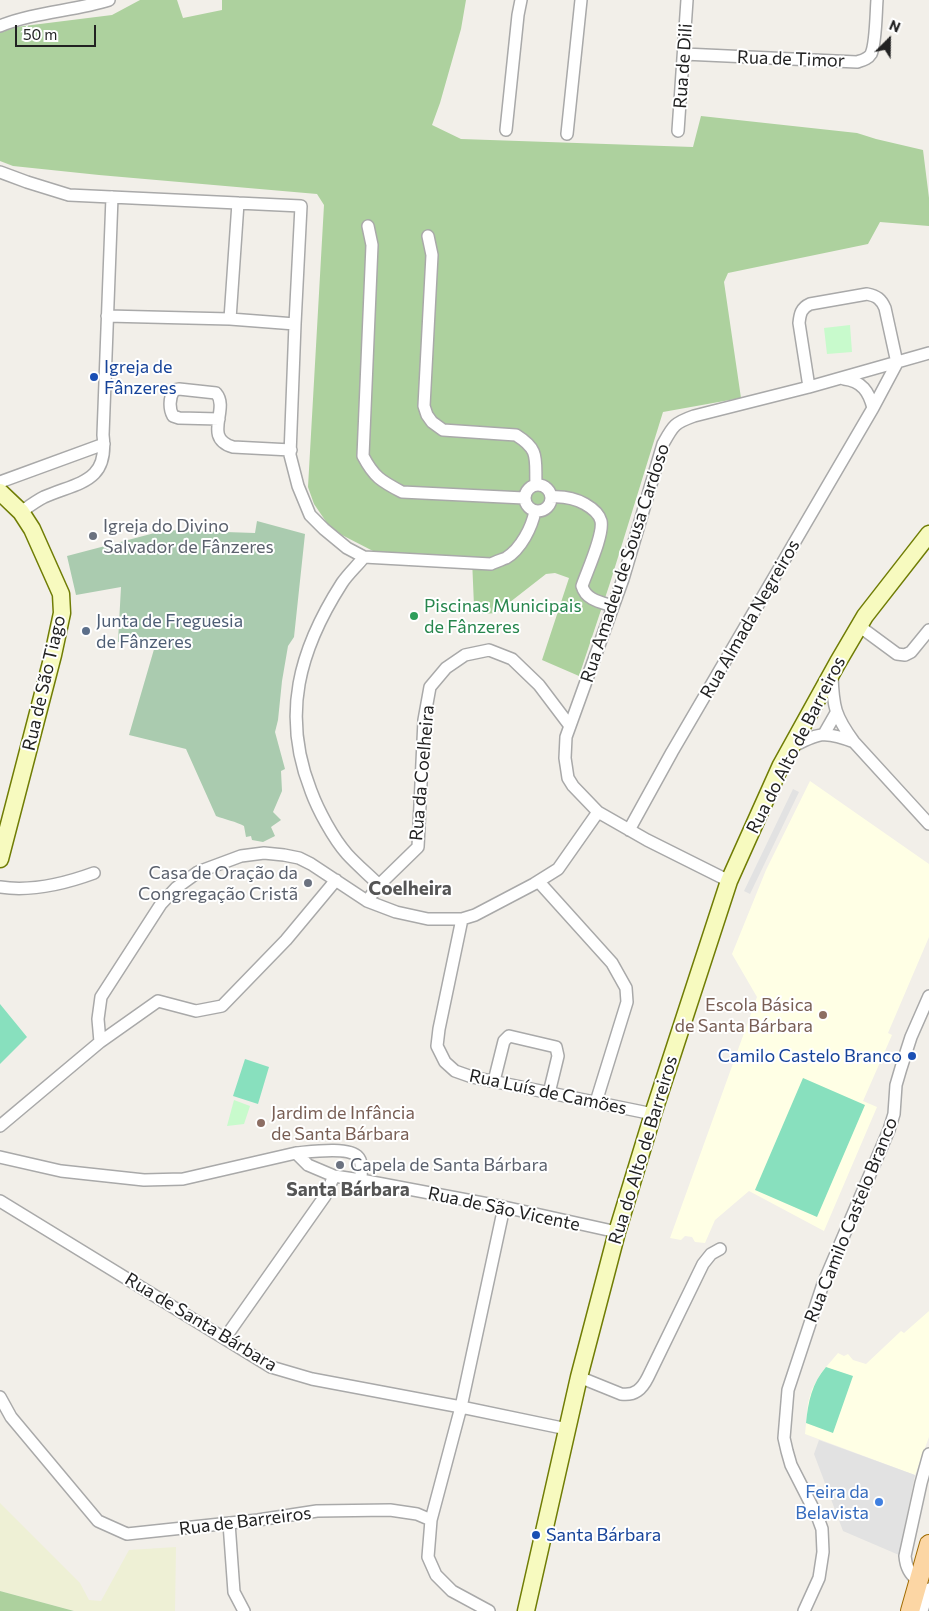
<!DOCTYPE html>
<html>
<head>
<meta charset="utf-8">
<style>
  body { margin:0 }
  #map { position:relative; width:929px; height:1611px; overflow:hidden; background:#f2efe9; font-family:Commissioner,sans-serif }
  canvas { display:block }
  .north { position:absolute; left:864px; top:15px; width:50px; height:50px; -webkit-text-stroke:4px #fff; paint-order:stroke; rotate:23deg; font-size:14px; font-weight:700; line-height:20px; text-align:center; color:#222 }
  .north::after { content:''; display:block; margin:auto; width:18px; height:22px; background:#222; clip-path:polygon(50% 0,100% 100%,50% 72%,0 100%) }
  .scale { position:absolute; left:15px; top:25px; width:81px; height:22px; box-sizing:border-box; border:2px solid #222; border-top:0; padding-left:6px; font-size:15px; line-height:18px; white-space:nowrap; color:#222; -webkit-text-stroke:4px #fff; paint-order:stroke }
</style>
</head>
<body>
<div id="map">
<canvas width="929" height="1611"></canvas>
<div class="north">N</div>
<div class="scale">50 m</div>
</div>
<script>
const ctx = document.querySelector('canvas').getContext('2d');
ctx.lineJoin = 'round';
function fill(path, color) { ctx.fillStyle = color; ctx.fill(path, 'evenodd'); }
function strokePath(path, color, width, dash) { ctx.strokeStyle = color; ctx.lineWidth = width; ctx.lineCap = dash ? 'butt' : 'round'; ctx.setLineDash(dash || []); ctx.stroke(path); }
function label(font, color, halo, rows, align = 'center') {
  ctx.font = font + ' Commissioner,sans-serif'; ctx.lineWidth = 4; ctx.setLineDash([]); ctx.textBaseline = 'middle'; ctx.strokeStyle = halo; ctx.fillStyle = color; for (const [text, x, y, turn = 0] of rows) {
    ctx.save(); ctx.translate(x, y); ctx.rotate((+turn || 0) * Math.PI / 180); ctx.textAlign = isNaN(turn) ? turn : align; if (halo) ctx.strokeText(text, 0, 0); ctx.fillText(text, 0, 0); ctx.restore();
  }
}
const education = new Path2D(`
  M 810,781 L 929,864 L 929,937 L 888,1033 L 892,1035 L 863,1101 L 877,1107 L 824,1231 L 749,1191 L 715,1220 L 705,1243 L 695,1242 L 692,1237 L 685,1236 L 681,1240 L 670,1238 L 757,997 L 732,954 L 766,870 Z
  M 929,1311 L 929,1437 L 915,1475 L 805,1434 L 808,1403 L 812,1389 L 821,1373 L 838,1353 L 844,1356 L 848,1354 L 853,1360 L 866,1364 L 901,1331 L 904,1333 Z`);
const farmland = new Path2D(`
  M 0,1503 L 80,1583 L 89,1600 L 101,1601 L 129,1550 L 176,1547 L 175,1611 L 74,1611 L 0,1591 Z`);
const forest = new Path2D(`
  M 140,0 L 177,0 L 183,18 L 222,10 L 222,0 L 466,0 L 461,29 L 440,103 L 432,125 L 461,139 L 693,147 L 701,116 L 857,133 L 876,139 L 923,150 L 929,198 L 929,226 L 880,222 L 868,244 L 728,273 L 724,282 L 741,398 L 663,412 L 610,583 L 579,676 L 542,660 L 569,578 L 555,573 L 546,574 L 496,613 L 483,614 L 474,606 L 472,559 L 393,555 L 373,551 L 338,533 L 327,523 L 314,504 L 308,487 L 324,205 L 317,194 L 99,175 L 13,166 L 0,161 L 0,33 L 16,27 L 112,15 Z
  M 0,1591 L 74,1611 L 0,1611 Z`);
const cemetery = new Path2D(`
  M 257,521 L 305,534 L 294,637 L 288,646 L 282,681 L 278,720 L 275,732 L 285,769 L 281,771 L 282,791 L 273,812 L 281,820 L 271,827 L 275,836 L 263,842 L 252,840 L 251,836 L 246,837 L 244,826 C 237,822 224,819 216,816 L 186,749 L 129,735 L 157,639 L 132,640 L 118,642 L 121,587 L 76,595 L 67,556 L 166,530 L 255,533 Z`);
const park = new Path2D(`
  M 850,325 L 852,352 L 827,354 L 824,328 Z
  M 234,1100 L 250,1106 L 244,1124 L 227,1126 Z`);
const pitch = new Path2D(`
  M 0,1004 L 27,1037 L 0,1064 Z
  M 245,1059 L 269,1067 L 258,1104 L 233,1096 Z
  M 803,1078 L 865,1105 L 817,1217 L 755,1190 Z
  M 826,1367 L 853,1376 L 833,1433 L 806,1423 C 808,1402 812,1383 826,1367 Z`);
const parking = new Path2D(`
  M 793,789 L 799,792 L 750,894 L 744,891 Z
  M 819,1440 L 915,1475 L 899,1555 L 843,1531 L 814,1454 Z`);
const street = new Path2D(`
  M 0,26 C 34,12 74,11 109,0
  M 684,54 L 857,62 C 863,60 868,59 871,54 C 876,44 876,12 877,0
  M 506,130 L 518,15 L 521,0
  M 678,131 L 687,0
  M 567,134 L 581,0
  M 0,172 L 27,182 L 69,195 L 301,206 L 295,324 L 290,455 L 298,486 L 310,515 L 324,529 L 347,548 L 364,557 L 491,564 C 495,562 501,560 506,558 C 521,549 532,527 535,511
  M 368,226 L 372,245 L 363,456 C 374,477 381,481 402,492 L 524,498
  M 428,236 L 432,255 L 424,406 L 427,415 L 432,422 L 443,430 L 516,435 C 540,450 535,458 536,485
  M 107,316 L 230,319 L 295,324
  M 230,319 L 238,203
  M 844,379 C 862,381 869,392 873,408
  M 219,419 L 179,418 L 173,416 C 169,409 169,398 174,390 L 179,389 L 216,393 C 230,409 202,438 233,447 L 291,450
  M 0,482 L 104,444
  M525 498a13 13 0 1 1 26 0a13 13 0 1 1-26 0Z
  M 551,497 C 564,496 574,498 585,504 C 592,508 599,513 601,521 C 604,535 587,571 582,586 C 586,600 600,602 613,606
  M 21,512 C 28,507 36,501 44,497 C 78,482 109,483 103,435 L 112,197
  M 364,557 C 357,566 348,574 342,583 C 299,650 281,715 311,791 C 318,810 333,838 347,854 C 357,865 369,875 379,885
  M 859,626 L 897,654 L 905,655 L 911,652 L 929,630
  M 832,675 C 833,707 835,716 854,742 L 929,824
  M 824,734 L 836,713
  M 790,748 C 818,733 824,730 854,742
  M 629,830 L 672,752 L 873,408 L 897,363 L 885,308 C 881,299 877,296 867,294 L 810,304 C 801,308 800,314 799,323 L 809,387
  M 729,881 L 647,840 L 598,812 L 573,786 L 568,778 L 565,758 L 566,737 L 623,579 L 663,444 C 673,426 674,423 694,416 L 809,387 L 929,353
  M 539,882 L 612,963 L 626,988 L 627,1002 L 596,1102
  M 0,887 C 32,892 64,884 94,873
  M 367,901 L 379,885 L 418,847 L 424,720 L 430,687 L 446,668 L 465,655 L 489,650 L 512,659 L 539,685 L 570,726
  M 462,919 L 439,1029 L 437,1046 L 445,1062 L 455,1071 L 472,1077 L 653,1114
  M 100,1042 L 98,1019 L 101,997 L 161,904 L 176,888 L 198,872 L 241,856 L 264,853 L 284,855 L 299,858 L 311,864 L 367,901 L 396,912 L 428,919 L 462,919 L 475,915 L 534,884 L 558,869 L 598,812
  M 494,1081 L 504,1041 L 509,1036 L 556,1047 L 558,1056 L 549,1093
  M 0,1126 L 100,1042 L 158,1001 L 196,1011 L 222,1006 L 286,940 L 336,880
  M 0,1157 L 61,1171 L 144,1180 L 183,1179 L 296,1153
  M 361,1180 C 361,1173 363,1162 358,1157 C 349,1146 309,1152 296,1153 L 308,1165 L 334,1176 L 361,1180 L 504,1207 L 617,1232
  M 0,1201 L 271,1367 L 312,1379 L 461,1407 L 567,1429
  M 225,1338 L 325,1196 L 334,1176
  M 579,1377 L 621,1394 C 635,1396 642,1389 648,1377 L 703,1264 L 711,1254 L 720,1249
  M 0,1397 L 11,1417 L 98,1521 L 127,1534 L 258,1520 L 317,1511 L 390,1510 L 417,1514 L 431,1520
  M 229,1523 L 234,1592 L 244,1611
  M 918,1581 C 910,1574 906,1568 905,1556 L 921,1483 L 929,1454
  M 489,1611 L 452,1591 L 436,1575 L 428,1557 L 431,1520 L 461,1407 L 504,1207
  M 804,1611 L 819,1578 L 823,1552 L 822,1529 L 818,1518 L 791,1465 L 787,1451 L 784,1438 L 788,1390 L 823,1284 L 889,1130 L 894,1114 L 896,1085 L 901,1068 L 911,1037 L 929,996
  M 922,1611 L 929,1589`);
const secondary = new Path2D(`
  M 0,492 L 21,512 L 32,529 L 61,594 L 62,613 L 53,655 L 0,859
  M 526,1611 L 579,1377 L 617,1232 L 653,1114 L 729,881 L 781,765 L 838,662 L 865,616 L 929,534`);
const primary = new Path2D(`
  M 910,1611 L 929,1544`);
const markers = [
  [94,377,5,"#1a4fb4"],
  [93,536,5,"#6b7280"],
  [414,616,5,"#2e9e5b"],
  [86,631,5,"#5c6f8a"],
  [308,883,5,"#6b7280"],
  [823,1015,5,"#8d6e63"],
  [912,1056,5,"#1a4fb4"],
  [261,1123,5,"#8d6e63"],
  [340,1165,5,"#6b7280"],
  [879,1502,5,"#3f7fe0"],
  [536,1535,5,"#1a4fb4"]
];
const streetNames = [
  ["Rua de Timor",791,59,2],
  ["Rua de Dili",683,66,-86],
  ["Rua Amadeu de Sousa Cardoso",625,563,-72],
  ["Rua Almada Negreiros",750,619,-60],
  ["Rua de São Tiago",44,683,-77],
  ["Rua do Alto de Barreiros",796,745,-63],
  ["Rua da Coelheira",422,773,-85],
  ["Rua Luís de Camões",548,1092,12],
  ["Rua do Alto de Barreiros",643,1150,-73],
  ["Rua de São Vicente",504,1209,12],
  ["Rua Camilo Castelo Branco",851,1220,-68],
  ["Rua de Santa Bárbara",201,1322,31],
  ["Rua de Barreiros",245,1521,-7]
];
const transitNames = [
  ["Igreja de",104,367],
  ["Fânzeres",104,388],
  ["Camilo Castelo Branco",902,1056,"right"],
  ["Santa Bárbara",546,1535]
];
const worshipNames = [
  ["Igreja do Divino",103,526],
  ["Salvador de Fânzeres",103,547],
  ["Casa de Oração da",298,873,"right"],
  ["Congregação Cristã",298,894,"right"],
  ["Capela de Santa Bárbara",350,1165]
];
const leisureNames = [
  ["Piscinas Municipais",424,606],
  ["de Fânzeres",424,627]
];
const serviceNames = [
  ["Junta de Freguesia",96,621],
  ["de Fânzeres",96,642]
];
const educationNames = [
  ["Escola Básica",813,1005],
  ["de Santa Bárbara",813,1026],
  ["Jardim de Infância",271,1113,"left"],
  ["de Santa Bárbara",271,1134,"left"]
];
const shopNames = [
  ["Feira da",869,1492],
  ["Belavista",869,1513]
];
const neighbourhoodNames = [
  ["Coelheira",410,889],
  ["Santa Bárbara",348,1190]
];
fill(education, '#ffffe5');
fill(farmland, '#eef0d5');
fill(forest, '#add19e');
fill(cemetery, '#aacbaf');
fill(park, '#c8facc');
fill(pitch, '#88e0be');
fill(parking, '#e2e2e2');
strokePath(street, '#a9a9a9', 14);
strokePath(secondary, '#707d05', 19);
strokePath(primary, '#a06b00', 20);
strokePath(street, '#fff', 11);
strokePath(secondary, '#f7fabf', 16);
strokePath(primary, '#fcd6a4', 18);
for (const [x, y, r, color] of markers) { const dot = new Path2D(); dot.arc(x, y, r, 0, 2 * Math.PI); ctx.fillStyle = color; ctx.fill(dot); strokePath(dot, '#fff', 2); }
label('18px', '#222', '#fff', streetNames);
label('18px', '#164399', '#fff', transitNames, 'left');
label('18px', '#5b616d', '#fff', worshipNames, 'left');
label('18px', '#27864d', '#fff', leisureNames, 'left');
label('18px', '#4e5e75', '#fff', serviceNames, 'left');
label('18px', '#785e54', '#fff', educationNames, 'right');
label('18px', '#366cbe', '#fff', shopNames, 'right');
label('bold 19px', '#555', '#fff', neighbourhoodNames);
</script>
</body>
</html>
